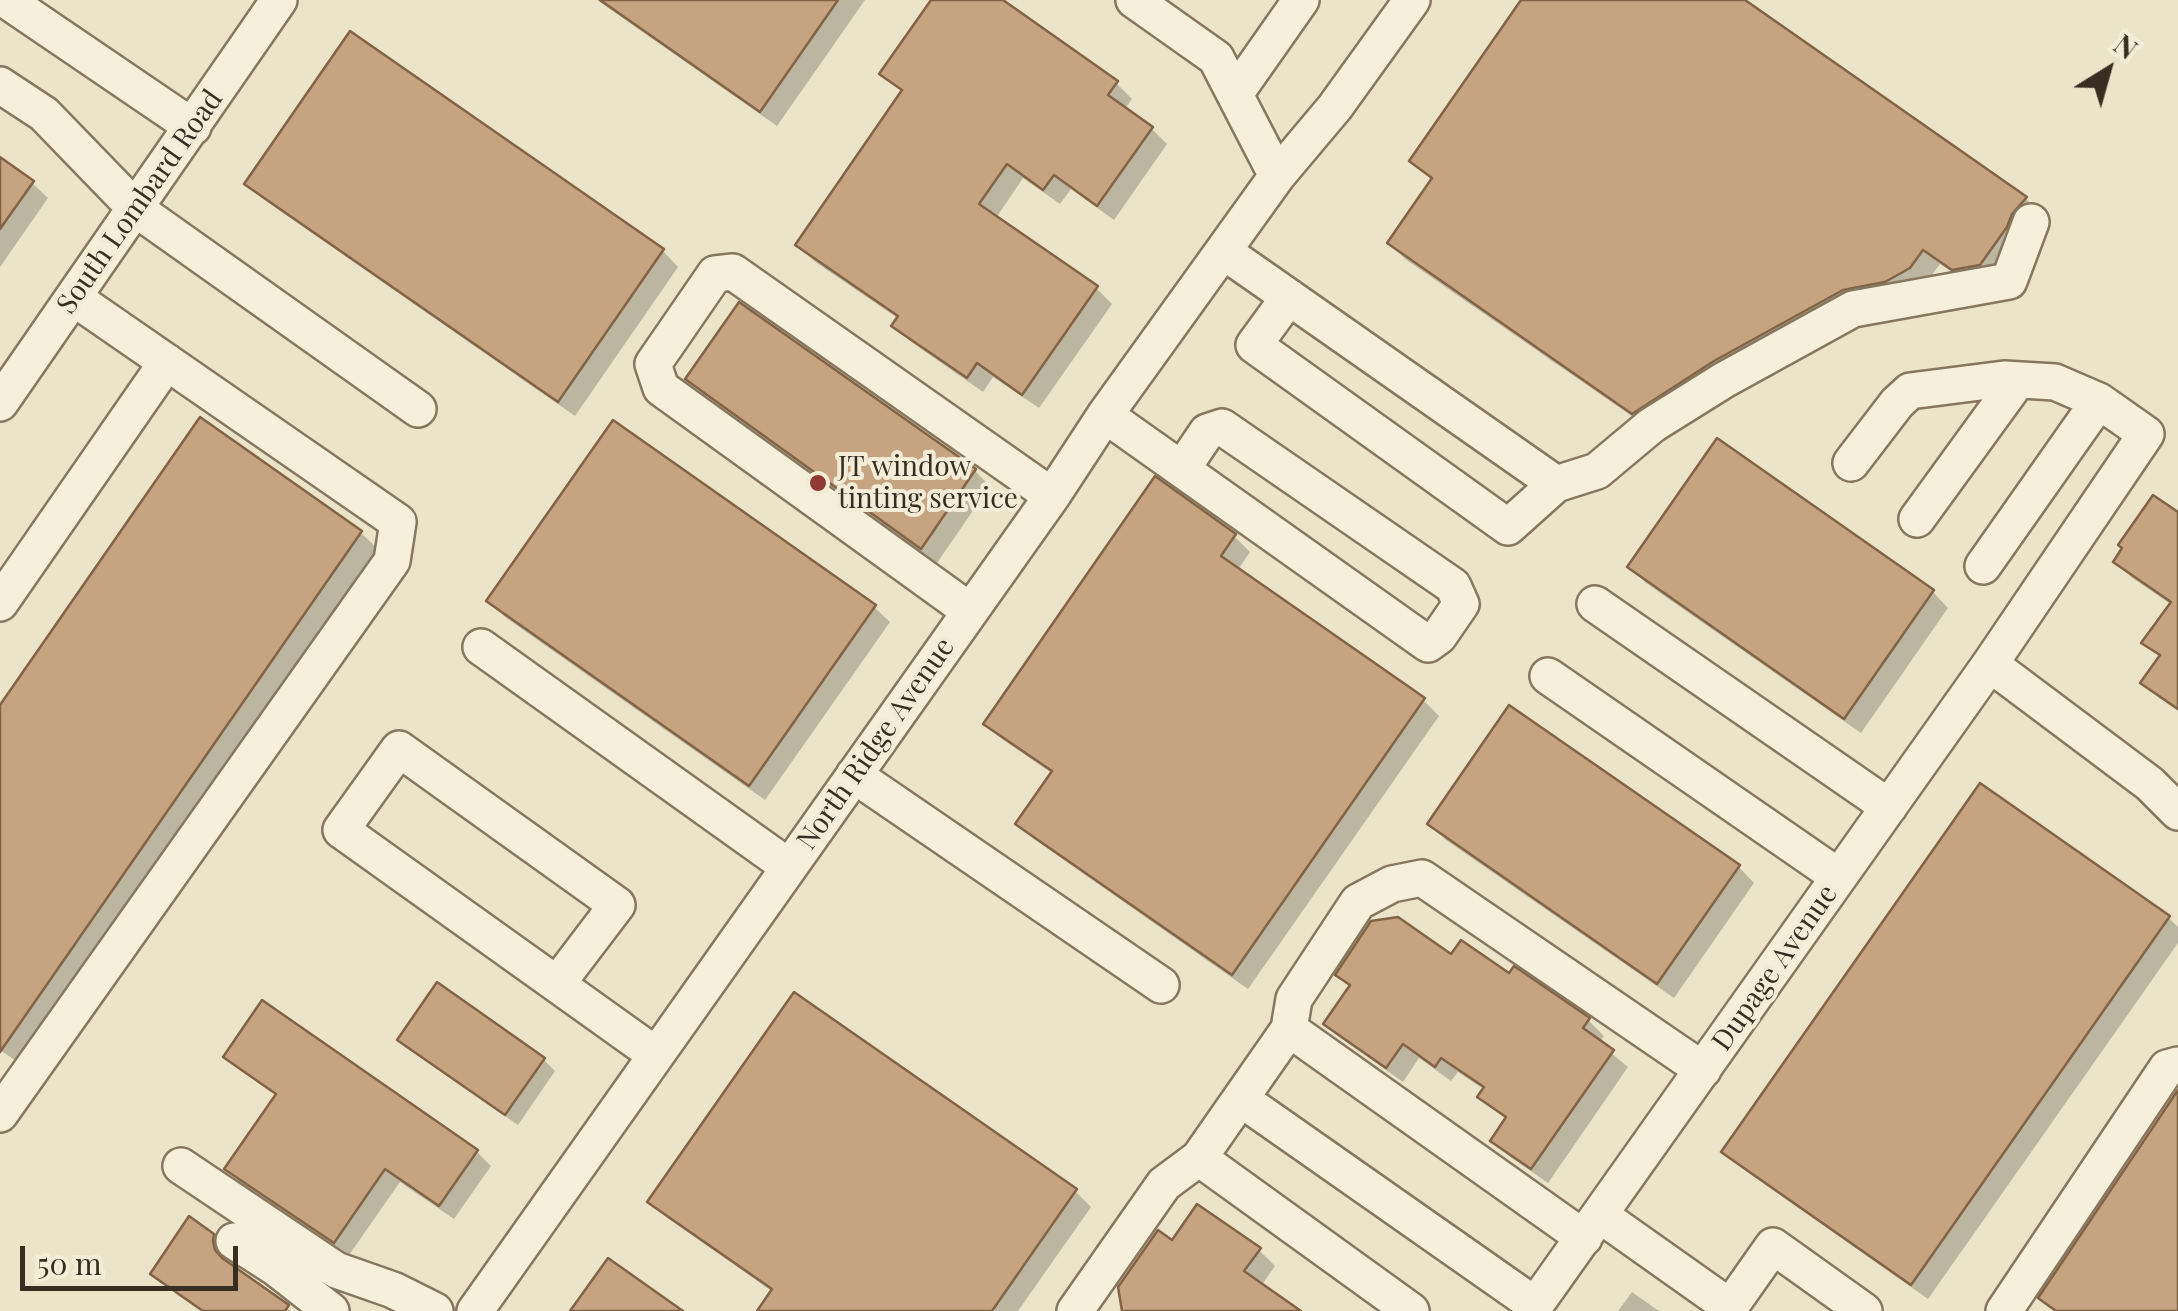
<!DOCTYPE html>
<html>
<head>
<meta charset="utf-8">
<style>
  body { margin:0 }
  #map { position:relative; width:2178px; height:1311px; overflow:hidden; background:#ebe4c8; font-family:"Playfair Display",serif }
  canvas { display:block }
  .north { position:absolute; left:2058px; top:20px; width:100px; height:100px; -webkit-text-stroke:8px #f3edd7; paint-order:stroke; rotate:37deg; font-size:28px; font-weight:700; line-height:40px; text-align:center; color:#372e21 }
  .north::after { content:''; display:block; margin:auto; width:35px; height:45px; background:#372e21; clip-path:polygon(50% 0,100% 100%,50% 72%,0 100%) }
  .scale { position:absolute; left:20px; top:1246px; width:218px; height:45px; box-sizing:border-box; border:5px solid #372e21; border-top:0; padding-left:12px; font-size:30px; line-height:35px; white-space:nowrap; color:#372e21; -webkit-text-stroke:8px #f3edd7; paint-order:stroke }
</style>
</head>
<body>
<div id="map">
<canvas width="2178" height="1311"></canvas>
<div class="north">N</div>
<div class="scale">50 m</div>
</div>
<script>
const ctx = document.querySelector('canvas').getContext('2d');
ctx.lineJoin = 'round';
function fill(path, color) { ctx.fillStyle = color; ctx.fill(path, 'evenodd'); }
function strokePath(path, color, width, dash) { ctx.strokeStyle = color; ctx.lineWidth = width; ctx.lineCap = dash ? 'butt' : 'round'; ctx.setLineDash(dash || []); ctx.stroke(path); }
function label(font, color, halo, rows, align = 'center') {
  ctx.font = font + ' "Playfair Display",serif'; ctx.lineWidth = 8; ctx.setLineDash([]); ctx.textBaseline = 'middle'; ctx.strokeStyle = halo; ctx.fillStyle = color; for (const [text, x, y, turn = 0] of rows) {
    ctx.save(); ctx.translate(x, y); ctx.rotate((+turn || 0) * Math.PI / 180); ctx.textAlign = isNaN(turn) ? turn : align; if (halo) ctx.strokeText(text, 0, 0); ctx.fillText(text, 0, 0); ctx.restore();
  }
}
const shadow = new Path2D(`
  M 597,0 L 865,0 L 777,126 Z
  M 934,0 L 999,0 L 1116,83 L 1132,99 L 1125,109 L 1152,129 L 1167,144 L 1114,220 L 1071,189 L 1060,204 L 1023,178 L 996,218 L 1096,288 L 1112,304 L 1039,408 L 993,377 L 983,392 L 910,341 L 894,326 L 899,319 L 814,261 L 798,245 L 904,93 L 883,73 Z
  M 1524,0 L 1740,0 L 2026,199 L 2041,214 L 1996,280 L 1970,284 L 1940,264 L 1926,283 L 1649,428 L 1405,259 L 1390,243 L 1433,181 L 1412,161 Z
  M 351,34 L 663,251 L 678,267 L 575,416 L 263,199 L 247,183 Z
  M 0,160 L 32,183 L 48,198 L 0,267 Z
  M 739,305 L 975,471 L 990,486 L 937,563 L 704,394 L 688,379 Z
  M 201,421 L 361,533 L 377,548 L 19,1063 L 0,1050 L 0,710 Z
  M 2178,515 L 2178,711 L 2159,698 L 2143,683 L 2161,658 L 2145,642 L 2172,605 L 2131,577 L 2116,561 Z
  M 1234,536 L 1250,552 L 1237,571 L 1423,700 L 1439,716 L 1248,989 L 1034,839 L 1018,824 L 1053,774 L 1002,739 L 986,723 Z
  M 1630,567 L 1933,592 L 1948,608 L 1861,733 L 1646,583 Z
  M 489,601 L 874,607 L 890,622 L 765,800 L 505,617 Z
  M 1510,709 L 1739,867 L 1754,883 L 1674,998 L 1446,840 L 1430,824 Z
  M 1981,786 L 2169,918 L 2178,927 L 2178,943 L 1928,1299 L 1740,1167 L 1724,1151 Z
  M 1452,957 L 1509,977 L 1588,1020 L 1604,1036 L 1599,1043 L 1628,1067 L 1548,1183 L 1509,1156 L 1493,1140 L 1507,1120 L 1480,1097 L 1485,1090 L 1458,1072 L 1451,1081 L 1419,1058 L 1403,1082 L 1342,1039 L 1326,1023 L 1351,988 L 1338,975 Z
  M 400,1039 L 544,1060 L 555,1071 L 518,1125 L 411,1051 Z
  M 226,1056 L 476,1151 L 491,1166 L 454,1219 L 400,1182 L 349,1255 L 241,1183 L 227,1169 L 278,1096 L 241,1071 Z
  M 1075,1191 L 1091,1207 L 1018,1311 L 760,1311 L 773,1292 L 666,1217 L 651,1202 Z
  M 213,1236 L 225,1248 L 226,1264 L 291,1311 L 201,1311 L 164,1285 L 153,1274 Z
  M 1173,1244 L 1259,1250 L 1275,1266 L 1261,1286 L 1297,1311 L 1126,1311 Z
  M 1632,1292 L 1659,1311 L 1618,1311 Z`);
const building = new Path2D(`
  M 600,0 L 838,0 L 760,112 Z
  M 931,0 L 1003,0 L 1118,81 L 1108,95 L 1153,127 L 1097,206 L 1054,175 L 1043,190 L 1007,164 L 979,204 L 1098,286 L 1022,395 L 977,363 L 967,378 L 891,326 L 898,316 L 795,245 L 902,90 L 879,74 Z
  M 1521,0 L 1745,0 L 2027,197 L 2012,214 L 2007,227 L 1980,265 L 1952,270 L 1923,250 L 1910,268 L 1885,282 L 1843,290 L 1714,361 L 1632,414 L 1387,243 L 1432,178 L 1409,161 Z
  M 350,31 L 664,249 L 558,402 L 244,184 Z
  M 0,157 L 34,181 L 0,229 Z
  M 739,302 L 976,469 L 921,549 L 685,379 Z
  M 200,417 L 362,531 L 0,1052 L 0,705 Z
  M 613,420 L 876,605 L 749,786 L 486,601 Z
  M 1717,438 L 1934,590 L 1844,719 L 1627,567 Z
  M 1155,476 L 1236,534 L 1221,556 L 1425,698 L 1232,975 L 1015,824 L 1052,771 L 983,724 Z
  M 2153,495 L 2178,512 L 2178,709 L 2140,683 L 2160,655 L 2141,643 L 2171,602 L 2113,562 L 2122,548 L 2118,545 Z
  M 1509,705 L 1740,865 L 1657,984 L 1427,824 Z
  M 1980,783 L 2170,916 L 1911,1285 L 1721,1152 Z
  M 1398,917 L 1451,954 L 1461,940 L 1509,973 L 1514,966 L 1590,1018 L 1583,1028 L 1614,1050 L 1531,1169 L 1490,1141 L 1506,1117 L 1477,1097 L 1484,1087 L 1441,1058 L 1435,1067 L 1403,1044 L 1386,1068 L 1323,1024 L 1350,985 L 1335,975 L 1371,921 Z
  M 437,982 L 545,1058 L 505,1115 L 397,1040 Z
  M 794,992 L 1077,1189 L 992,1311 L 757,1311 L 772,1289 L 647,1202 Z
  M 262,1000 L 478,1150 L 439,1206 L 385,1169 L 334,1243 L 224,1169 L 276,1094 L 223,1057 Z
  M 2178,1090 L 2178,1311 L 2056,1311 L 2038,1298 Z
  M 1197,1204 L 1261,1248 L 1244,1271 L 1301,1311 L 1122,1311 L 1118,1287 L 1158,1230 L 1172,1240 Z
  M 189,1216 L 214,1234 L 213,1241 L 215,1250 L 222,1258 L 289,1305 L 285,1311 L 203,1311 L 150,1274 Z
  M 608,1258 L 683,1311 L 570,1311 Z`);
const minor = new Path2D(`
  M 6,0 L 193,127
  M 1134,0 L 1216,58 L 1277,176
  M 0,85 L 44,114 L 136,209 L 418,409
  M 1235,94 L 1301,0
  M 1223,251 L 1556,484
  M 1289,297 L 1254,345 L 1508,527 L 1556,484 L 1597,471 L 1652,425 L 1724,380 L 1853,309 L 2009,281 L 2031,222
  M 0,403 L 279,0
  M 1105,415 L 1428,644 L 1439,636 L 1461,604 L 1453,586 L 1222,427 L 1207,432 L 1182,469
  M 1917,519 L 2018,380
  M 1983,566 L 2099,401
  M 0,603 L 167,362
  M 1595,604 L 1889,807
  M 970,611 L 661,388 L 653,364 L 715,274 L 733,272 L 1052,496
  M 481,647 L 789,867
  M 1990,664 L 2150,784 L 2178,812
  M 1548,676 L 1839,877
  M 854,775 L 1161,985
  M 557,984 L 617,905 L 399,749 L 341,830 L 656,1055
  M 1289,1029 L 1584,1238
  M 1241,1099 L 1535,1305
  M 0,1114 L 392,561 L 398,522 L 74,298
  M 1199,1158 L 1411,1311
  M 181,1166 L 336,1270 L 393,1290 L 435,1311
  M 1600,1215 L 1730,1307 L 1773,1246 L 1864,1311
  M 234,1241 L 276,1268 L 331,1311
  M 475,1311 L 1052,496 L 1105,415 L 1277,176 L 1335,107 L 1412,0
  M 1075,1311 L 1164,1184 L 1199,1158 L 1289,1029 L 1294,999 L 1358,902 L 1392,884 L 1422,878 L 1703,1070
  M 1531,1311 L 1990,664 L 2146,434 L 2099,401 L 2055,382 L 2004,379 L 1910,391 L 1897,403 L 1851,463
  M 2004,1311 L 2167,1068 L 2178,1065`);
const markers = [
  [818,483,10,"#903a33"]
];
const streetNames = [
  ["South Lombard Road",140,202,-55],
  ["North Ridge Avenue",876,744,-55],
  ["Dupage Avenue",1775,968,-55]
];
const poiNames = [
  ["JT window",838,467],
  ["tinting service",838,499]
];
fill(shadow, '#0003');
fill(building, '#c6a381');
strokePath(building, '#836346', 2.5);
strokePath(minor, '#86775e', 40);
strokePath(minor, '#f6f0db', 35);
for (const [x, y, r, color] of markers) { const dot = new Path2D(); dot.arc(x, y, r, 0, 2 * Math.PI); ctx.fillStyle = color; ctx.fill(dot); strokePath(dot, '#f3edd7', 4); }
label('28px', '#372e21', '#f3edd7', streetNames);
label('28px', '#372e21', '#f3edd7', poiNames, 'left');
</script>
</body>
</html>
